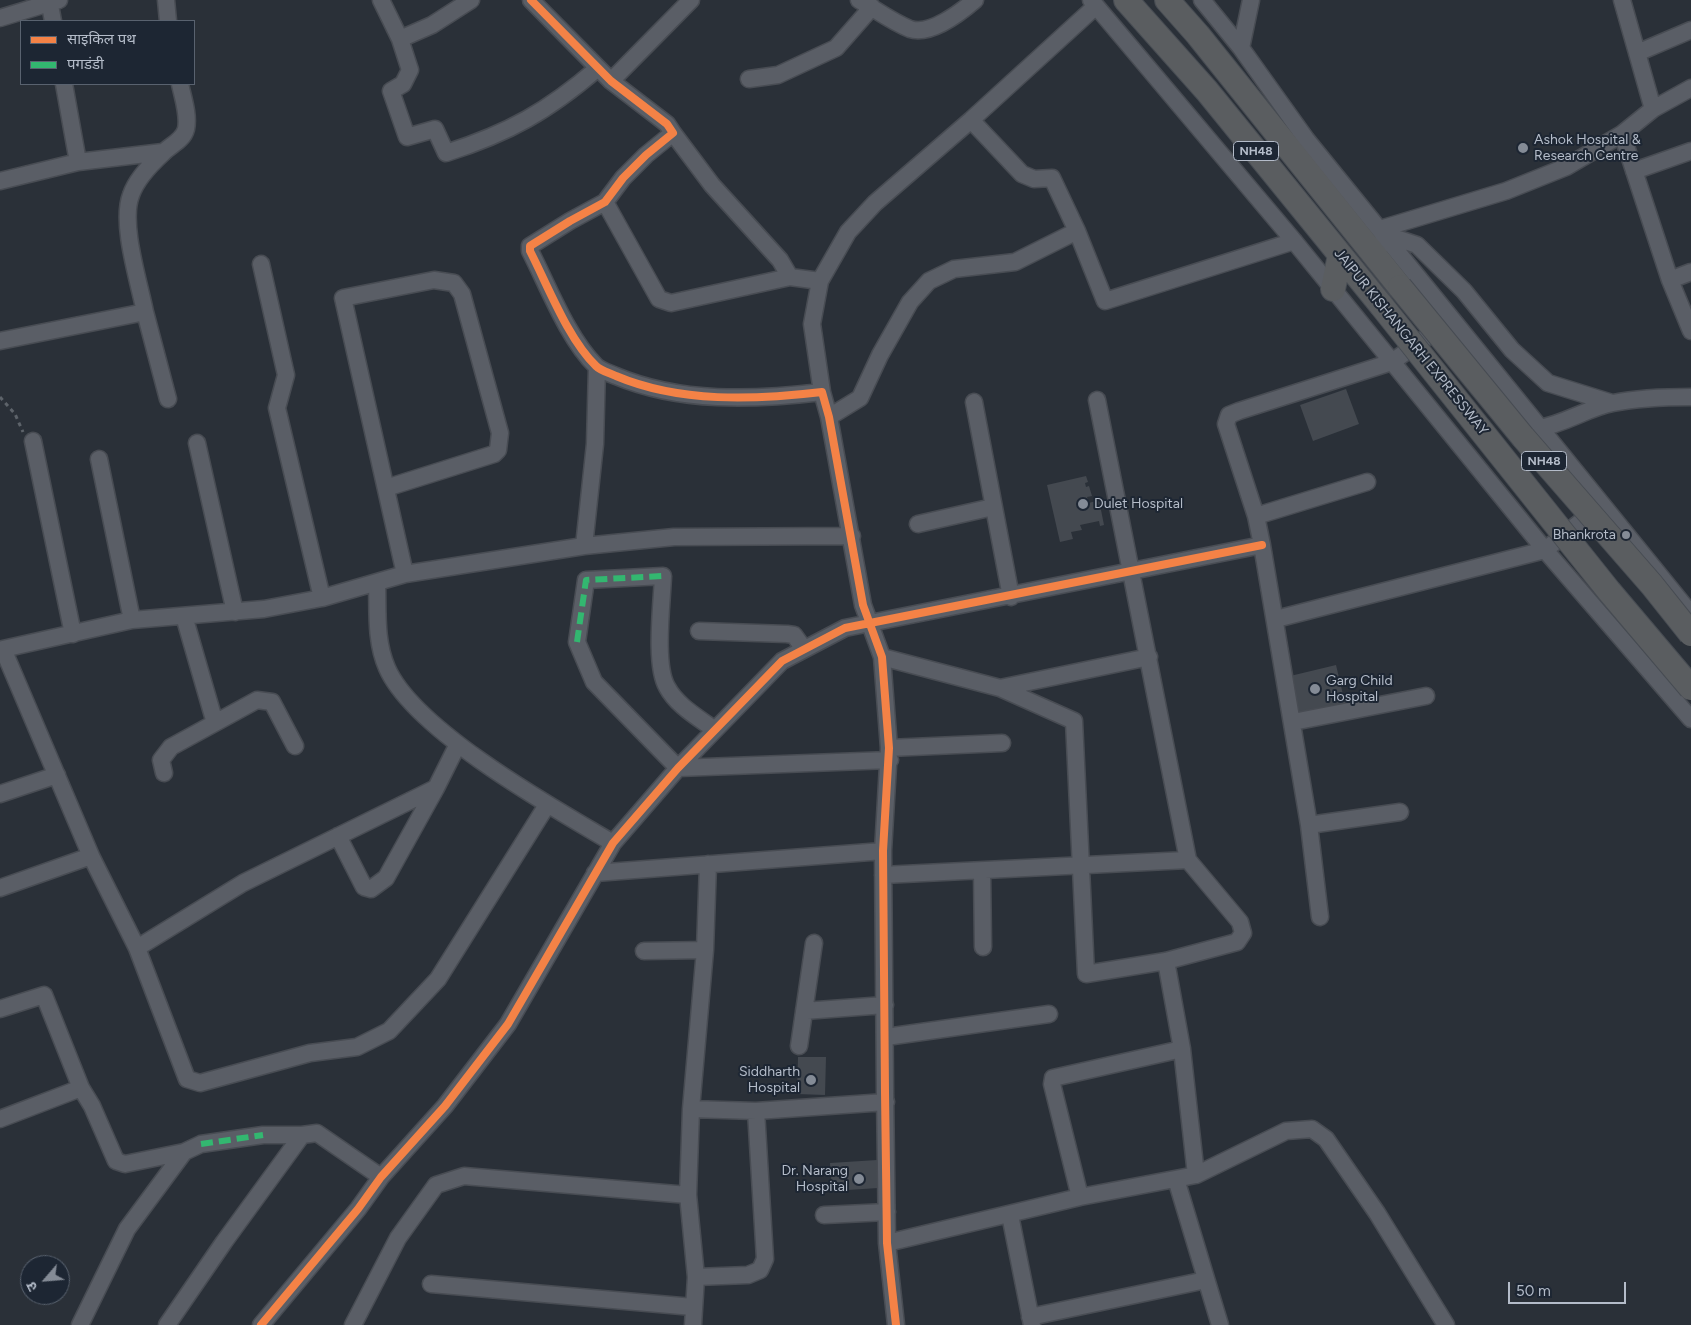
<!DOCTYPE html>
<html>
<head>
<meta charset="utf-8">
<style>
  body { margin:0 }
  #map { position:relative; width:1691px; height:1325px; overflow:hidden; background:#2a3038; font-family:Figtree,"Noto Sans Devanagari",sans-serif }
  canvas { display:block }
  .legend { position:absolute; left:20px; top:20px; width:175px; height:65px; box-sizing:border-box; background:#1d2633; border:1px solid #59626f; margin:0; padding:6px 9px; list-style:none; font-size:15px; color:#b4bcc9 }
  .legend li { display:flex; align-items:center; gap:10px; height:25px }
  .legend b { width:25px; border:1px solid #59626f }
  .north { position:absolute; left:20px; top:1255px; width:50px; height:50px; box-sizing:border-box; background:#1d2633; border:1px solid #59626f; border-radius:50%; rotate:243deg; font-size:14px; font-weight:700; line-height:20px; text-align:center; color:#b4bcc9 }
  .north::after { content:''; display:block; margin:auto; width:18px; height:22px; background:#848b96; clip-path:polygon(50% 0,100% 100%,50% 72%,0 100%) }
  .scale { position:absolute; left:1508px; top:1282px; width:118px; height:22px; box-sizing:border-box; border:2px solid #b4bcc9; border-top:0; padding-left:6px; font-size:15px; line-height:18px; white-space:nowrap; color:#b4bcc9; -webkit-text-stroke:4px #1d2633; paint-order:stroke }
</style>
</head>
<body>
<div id="map">
<canvas width="1691" height="1325"></canvas>
<ul class="legend">
<li><b style="height:6px;background:#f48246"></b>साइकिल पथ</li>
<li><b style="height:6px;background:#33b770"></b>पगडंडी</li>
</ul>
<div class="north">उ</div>
<div class="scale">50 m</div>
</div>
<script>
const ctx = document.querySelector('canvas').getContext('2d');
ctx.lineJoin = 'round';
function fill(path, color) { ctx.fillStyle = color; ctx.fill(path, 'evenodd'); }
function strokePath(path, color, width, dash) { ctx.strokeStyle = color; ctx.lineWidth = width; ctx.lineCap = dash ? 'butt' : 'round'; ctx.setLineDash(dash || []); ctx.stroke(path); }
function label(font, color, halo, rows, align = 'center') {
  ctx.font = font + ' Figtree,sans-serif'; ctx.lineWidth = 4; ctx.setLineDash([]); ctx.textBaseline = 'middle'; ctx.strokeStyle = halo; ctx.fillStyle = color; for (const [text, x, y, turn = 0] of rows) {
    ctx.save(); ctx.translate(x, y); ctx.rotate((+turn || 0) * Math.PI / 180); ctx.textAlign = isNaN(turn) ? turn : align; if (halo) ctx.strokeText(text, 0, 0); ctx.fillText(text, 0, 0); ctx.restore();
  }
}
const building = new Path2D(`
  M 1346,389 L 1359,424 L 1313,441 L 1300,405 Z
  M 1086,476 L 1088,482 L 1085,483 L 1086,487 L 1089,486 L 1092,496 L 1087,497 L 1089,503 L 1099,500 L 1104,525 L 1100,526 L 1099,521 L 1080,525 L 1082,530 L 1071,532 L 1073,539 L 1060,542 L 1047,485 Z
  M 1336,665 L 1345,703 L 1295,715 L 1286,677 Z
  M 798,1057 L 826,1057 L 825,1095 L 797,1094 Z
  M 877,1160 L 878,1188 L 832,1191 L 830,1163 Z`);
const path = new Path2D(`
  M 0,397 L 15,414 L 23,432`);
const minor = new Path2D(`
  M 49,0 L 53,21
  M 166,0 L 168,21
  M 381,0 L 400,39 L 432,25 L 471,0
  M 531,0 L 611,81 L 667,124 L 673,133 L 646,155 L 623,178 L 605,202 L 570,221 L 530,246 L 530,251 C 548,286 568,339 596,366 C 601,371 610,373 616,376 C 680,403 754,400 822,392 L 829,417 L 863,605 L 882,657 L 889,748 L 883,851 L 885,1092 L 887,1243 L 896,1325
  M 859,0 C 875,9 892,22 910,29 C 930,36 961,12 975,0
  M 1091,0 L 1294,241 L 1545,550 L 1691,719
  M 1202,0 L 1241,48 L 1306,139 L 1691,614
  M 1622,0 L 1653,109
  M 0,18 L 59,0
  M 400,39 L 410,70 L 403,84 L 391,91 L 407,137 L 435,129 L 446,153 C 509,133 548,111 598,68
  M 1241,48 L 1251,0
  M 1637,53 L 1691,30
  M 749,79 L 778,75 L 836,48 L 872,7
  M 611,81 L 691,0
  M 673,133 L 712,185 L 780,260 L 790,277
  M 1622,134 L 1670,280 L 1691,331
  M 78,162 L 163,152
  M 1634,171 L 1691,151
  M 0,181 L 78,162 L 64,84
  M 605,202 L 659,299 L 671,303 L 790,277 L 820,281
  M 1380,229 L 1506,191 L 1566,167 L 1622,134 L 1653,109 L 1691,88
  M 1077,231 L 1105,301 L 1294,241
  M 1381,243 L 1390,243 L 1399,239 L 1417,245 L 1464,291 L 1512,350 L 1548,383 L 1612,403
  M 261,264 L 286,375 L 277,408 L 322,598
  M 1670,280 L 1691,272
  M 145,312 C 139,282 120,223 131,195 C 136,180 151,164 163,153 C 170,145 183,141 186,129 C 189,115 183,98 180,84
  M 0,341 L 145,312 L 168,399
  M 822,392 L 812,324 L 820,281 L 848,232 L 875,203 L 971,120 L 1096,6
  M 1097,400 L 1188,860
  M 974,402 L 1011,597
  M 829,417 L 860,398 L 880,355 L 910,302 L 929,281 L 954,269 L 1015,262 L 1077,231 L 1052,178 L 1034,179 L 1022,174 L 971,120
  M 1539,428 C 1565,424 1587,408 1613,403 C 1638,398 1665,397 1691,397
  M 33,441 L 73,634
  M 197,443 L 235,612
  M 99,459 L 132,620
  M 386,488 L 494,454 L 498,450 L 500,433 L 462,294 L 454,283 L 434,280 L 343,298 L 405,574
  M 1256,516 L 1367,482
  M 918,524 L 993,507
  M 584,546 L 595,444 L 597,367
  M 377,582 C 378,610 375,641 387,668 C 414,730 553,808 613,843
  M 184,616 L 215,723
  M 1276,619 L 1545,550 L 1598,508
  M 699,631 L 787,634 L 794,635 L 804,649
  M 882,657 L 1000,688 L 1074,721 L 1086,974 L 1166,961 L 1237,942 L 1243,933 L 1240,922 L 1188,860 L 883,875
  M 1000,688 L 1149,657
  M 1293,722 L 1426,696
  M 715,730 C 699,718 677,706 667,687 C 654,665 662,603 663,576 L 586,580 L 577,642 L 594,682 L 678,768 L 890,760
  M 889,748 L 1002,743
  M 164,773 L 161,760 L 171,747 L 257,700 L 272,702 L 295,746
  M 0,794 L 57,775
  M 1309,825 L 1400,812
  M 338,836 L 364,887 L 371,889 L 386,878 L 436,788 L 458,744
  M 91,856 L 137,948 L 187,1079 L 200,1083 L 310,1053 L 357,1047 L 389,1031 L 438,979 L 547,805
  M 982,871 L 983,947
  M 595,873 L 883,851
  M 0,888 L 91,856 L 3,649 L 132,620 L 264,609 L 322,598 L 405,574 L 584,546 L 674,537 L 852,536
  M 1320,917 L 1309,825 L 1262,545 L 1256,516 L 1226,424 L 1229,415 L 1239,411 L 1392,362 L 1443,325
  M 137,948 L 243,883 L 436,788
  M 644,951 L 705,950
  M 0,1009 L 44,995 L 81,1088 L 0,1119
  M 804,1011 L 885,1005
  M 886,1037 L 1049,1014
  M 799,1046 L 814,943
  M 81,1088 L 92,1106 L 116,1161 L 125,1164 L 184,1152
  M 691,1109 L 756,1111 L 765,1259 L 760,1270 L 748,1275 L 696,1277
  M 756,1111 L 886,1102
  M 1196,1175 L 1286,1131 L 1312,1129 L 1326,1139 L 1377,1213 L 1446,1325
  M 1176,1179 L 1220,1325
  M 1080,1197 L 1052,1084 L 1053,1078 L 1182,1049
  M 824,1215 L 887,1212
  M 1010,1215 L 1032,1325
  M 887,1243 L 1080,1197 L 1196,1175 L 1182,1049 L 1166,961
  M 431,1284 L 693,1307
  M 1030,1317 L 1206,1280
  M 80,1325 L 127,1229 L 184,1152 L 201,1144 L 263,1135 L 302,1135
  M 167,1325 L 224,1242 L 302,1135 L 317,1133 L 381,1177
  M 261,1325 L 358,1209 L 381,1177 L 445,1106 L 508,1024 L 613,843 L 678,768 L 782,661 L 845,628 L 1262,545
  M 353,1325 L 398,1238 L 436,1185 L 464,1176 L 688,1195
  M 693,1325 L 696,1277 L 688,1195 L 691,1109 L 705,950 L 708,864`);
const highway = new Path2D(`
  M 1126,0 L 1207,91 L 1381,305
  M 1167,0 L 1198,35 L 1400,287
  M 1333,289 L 1340,255`);
const highwayBridge = new Path2D(`
  M 1400,287 L 1523,437 L 1652,585 L 1691,634
  M 1381,305 L 1609,591 L 1691,688`);
const quiet = new Path2D(`
  M 577,642 L 586,580 L 663,576
  M 201,1144 L 263,1135`);
const cycleway = new Path2D(`
  M 531,0 L 611,81 L 667,124 L 673,133 L 646,155 L 623,178 L 605,202 L 570,221 L 530,246 L 530,251 C 548,286 568,339 596,366 C 601,371 610,373 616,376 C 680,403 754,400 822,392 L 829,417 L 863,605 L 882,657 L 889,748 L 883,851 L 885,1092 L 887,1243 L 896,1325
  M 261,1325 L 358,1209 L 381,1177 L 445,1106 L 508,1024 L 613,843 L 678,768 L 782,661 L 845,628 L 1262,545`);
const markers = [
  [1523,148,6,"#848b96"],
  [1083,504,6,"#848b96"],
  [1626,535,5,"#848b96"],
  [1315,689,6,"#848b96"],
  [811,1080,6,"#848b96"],
  [859,1179,6,"#848b96"]
];
const shields = [
  [1256,151,45],
  [1544,461,45]
];
const shieldNames = [
  ["NH48",1256,151],
  ["NH48",1544,461]
];
const poiNames = [
  ["Ashok Hospital &",1534,140],
  ["Research Centre",1534,156],
  ["Dulet Hospital",1094,504],
  ["Bhankrota",1616,535,"right"],
  ["Garg Child",1326,681],
  ["Hospital",1326,697],
  ["Siddharth",800,1072,"right"],
  ["Hospital",800,1088,"right"],
  ["Dr. Narang",848,1171,"right"],
  ["Hospital",848,1187,"right"]
];
const streetNames = [
  ["JAIPUR KISHANGARH EXPRESSWAY",1411,342,51]
];
fill(building, '#444950');
strokePath(minor, '#484c53', 19);
strokePath(highway, '#474c53', 26);
strokePath(path, '#5d636a', 3, [4, 4]);
strokePath(minor, '#5a5e66', 16);
strokePath(highway, '#5a5d60', 24);
strokePath(highwayBridge, '#474c53', 26, []);
strokePath(highwayBridge, '#5a5d60', 24);
strokePath(quiet, '#33b770', 6, [12, 6]);
strokePath(cycleway, '#f48246', 8);
for (const [x, y, r, color] of markers) { const dot = new Path2D(); dot.arc(x, y, r, 0, 2 * Math.PI); ctx.fillStyle = color; ctx.fill(dot); strokePath(dot, '#1d2633', 2); }
for (const [x, y, w] of shields) { const box = new Path2D(); box.roundRect(x - w / 2, y - 9.5, w, 19, 4); ctx.fillStyle = '#1d2633'; ctx.fill(box); strokePath(box, '#b4bcc9', 1); }
label('bold 12px', '#b4bcc9', null, shieldNames);
label('14px', '#b4bcc9', '#1d2633', poiNames, 'left');
label('14px', '#b4bcc9', '#1d2633', streetNames);
</script>
</body>
</html>
